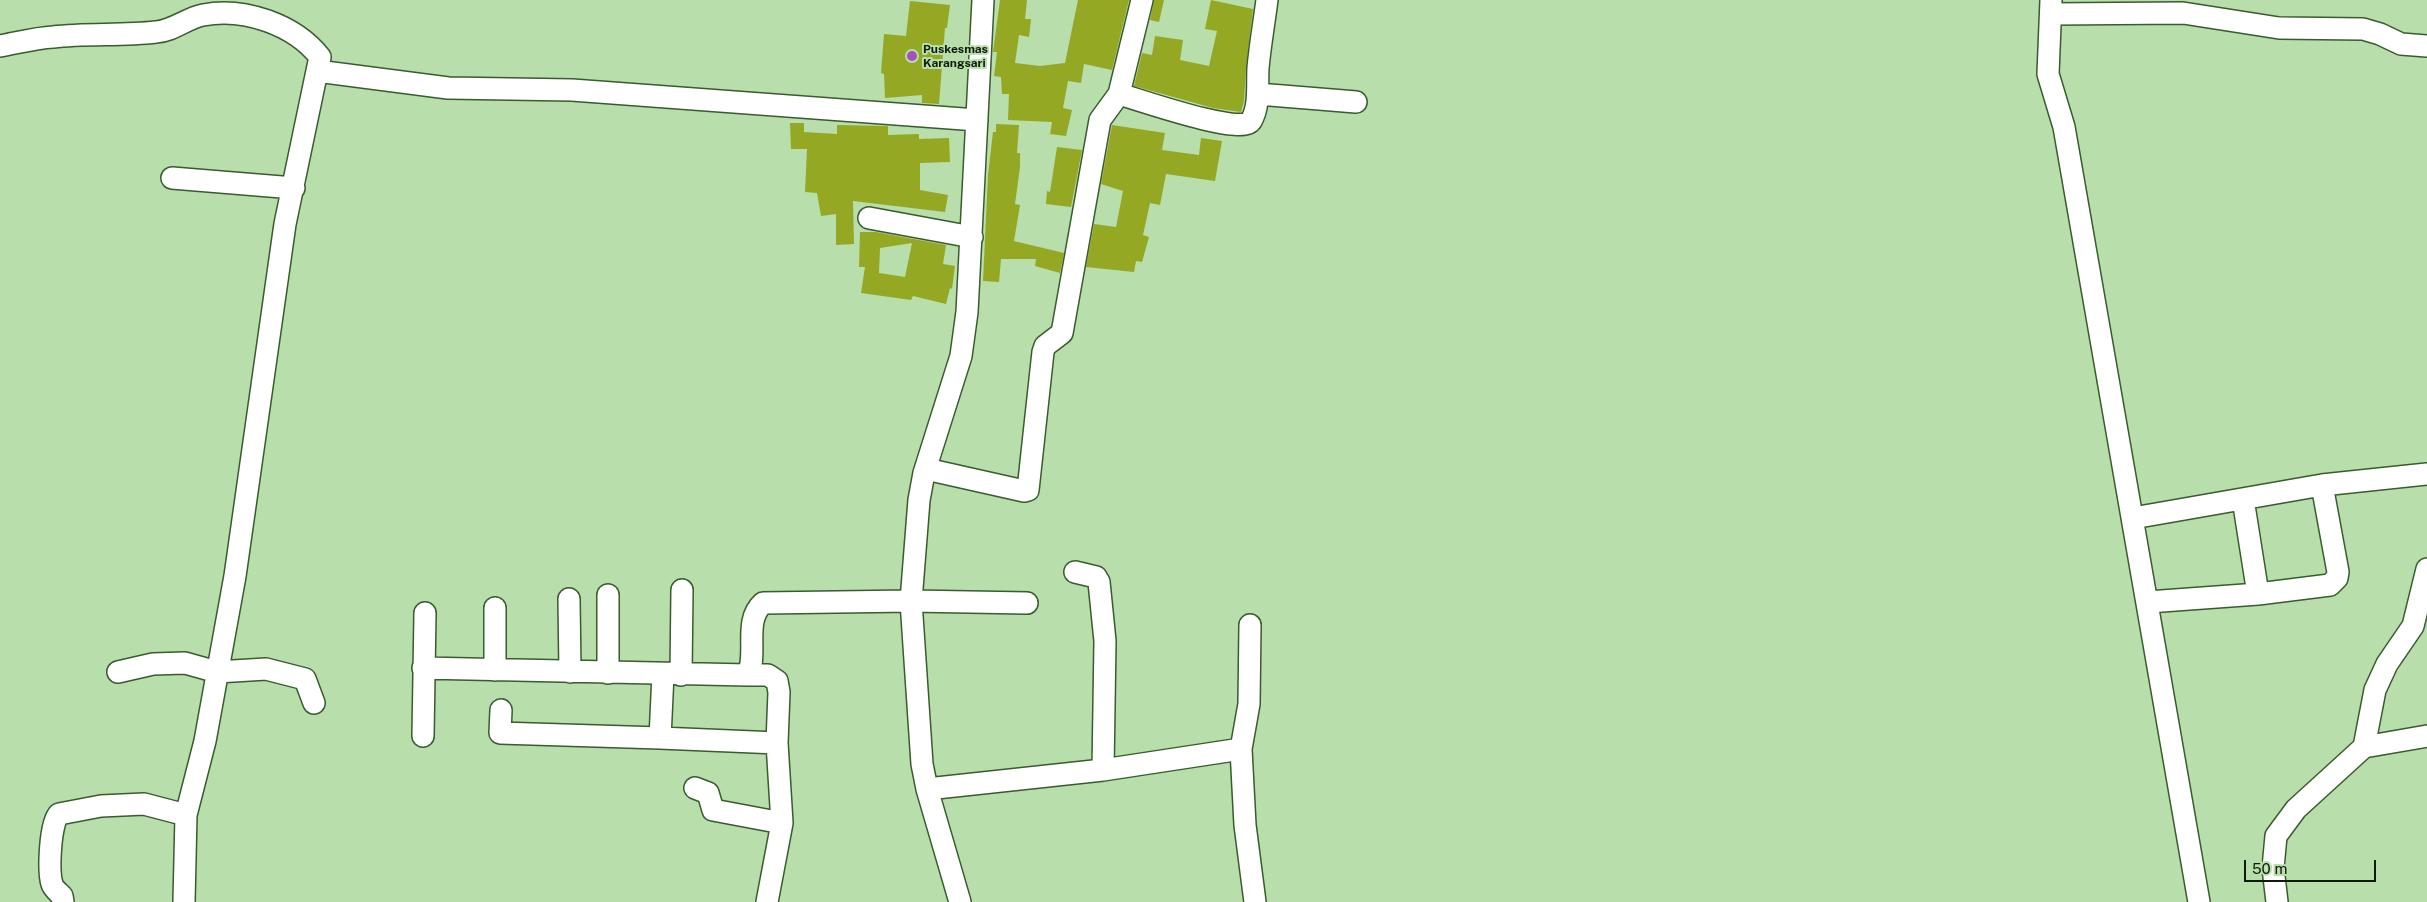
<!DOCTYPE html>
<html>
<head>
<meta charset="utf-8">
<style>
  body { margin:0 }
  #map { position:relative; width:2427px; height:902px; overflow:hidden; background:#b7deab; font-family:"Public Sans",sans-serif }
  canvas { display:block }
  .scale { position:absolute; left:2244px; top:860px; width:132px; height:22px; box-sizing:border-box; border:2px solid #0d1b08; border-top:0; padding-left:6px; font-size:15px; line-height:18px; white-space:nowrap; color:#0d1b08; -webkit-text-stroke:4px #b7deab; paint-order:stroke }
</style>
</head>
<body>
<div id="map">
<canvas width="2427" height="902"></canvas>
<div class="scale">50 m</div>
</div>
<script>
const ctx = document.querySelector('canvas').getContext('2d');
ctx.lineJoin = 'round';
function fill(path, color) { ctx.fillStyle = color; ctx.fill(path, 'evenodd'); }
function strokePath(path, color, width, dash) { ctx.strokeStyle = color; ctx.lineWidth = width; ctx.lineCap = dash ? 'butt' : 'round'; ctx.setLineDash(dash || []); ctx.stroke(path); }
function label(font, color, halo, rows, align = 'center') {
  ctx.font = font + ' "Public Sans",sans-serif'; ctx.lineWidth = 4; ctx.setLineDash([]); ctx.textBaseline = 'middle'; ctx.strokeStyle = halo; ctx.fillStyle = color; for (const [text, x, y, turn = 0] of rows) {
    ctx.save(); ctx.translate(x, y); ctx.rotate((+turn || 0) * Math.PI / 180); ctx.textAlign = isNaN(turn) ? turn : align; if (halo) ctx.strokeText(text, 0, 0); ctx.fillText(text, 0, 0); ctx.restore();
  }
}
const building = new Path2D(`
  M 1000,0 L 1027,0 L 1025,19 L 1031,19 L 1029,37 L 1019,35 L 1015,63 L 1040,66 L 1065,63 L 1078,0 L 1129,0 L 1112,70 L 1084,64 L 1081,83 L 1068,81 L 1063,108 L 1072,110 L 1066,136 L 1050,134 L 1052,122 L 1008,120 L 1009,94 L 1002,94 L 1001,77 L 994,76 L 997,52 L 993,52 Z
  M 1154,0 L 1164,0 L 1159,22 L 1150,20 Z
  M 1211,0 L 1253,9 L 1246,67 L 1244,101 L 1241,112 L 1213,108 L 1134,86 L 1142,53 L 1152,55 L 1155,36 L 1183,40 L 1180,60 L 1209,66 L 1217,31 L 1205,29 Z
  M 910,1 L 950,5 L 947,28 L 945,28 L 939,104 L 922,103 L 922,95 L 885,98 L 884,74 L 881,73 L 884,34 L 906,36 Z
  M 790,123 L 804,123 L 804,132 L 837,134 L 837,125 L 886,126 L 888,126 L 888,135 L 919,134 L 919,139 L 949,138 L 950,162 L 920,163 L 920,190 L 948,195 L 945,212 L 853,201 L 854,244 L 836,245 L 836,214 L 821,216 L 817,193 L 805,192 L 807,149 L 791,149 Z
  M 996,124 L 1019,125 L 1017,153 L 1020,153 L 1020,167 L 1015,204 L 1020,205 L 1014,241 L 1064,253 L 1060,273 L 1035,266 L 1036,259 L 1001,259 L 999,282 L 983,281 L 988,175 L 993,132 L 996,132 Z
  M 1112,125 L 1165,133 L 1162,150 L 1199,155 L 1201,138 L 1222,141 L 1215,181 L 1166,174 L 1160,205 L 1150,203 L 1143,235 L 1149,237 L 1142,262 L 1136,261 L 1134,272 L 1086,267 L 1094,224 L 1116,227 L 1123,191 L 1101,184 Z
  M 1057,147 L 1082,150 L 1071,207 L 1046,204 L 1047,191 L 1050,192 Z
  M 860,232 L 876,232 L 946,245 L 943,264 L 955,266 L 952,289 L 950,288 L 946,304 L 913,296 L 911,300 L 861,293 L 865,267 L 859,267 ZM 912,243 L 905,277 L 879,273 L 880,248 Z`);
const minor = new Path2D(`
  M 2051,0 L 2048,74 L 2064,127 L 2199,902
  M 2051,14 L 2183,13 L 2279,28 L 2363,29 L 2380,34 L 2401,44 L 2427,46
  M 0,46 C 17,43 35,38 53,37 C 87,33 122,36 156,32 C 173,31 187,18 203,15 C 243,7 294,24 320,57 L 317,71 L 448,88 L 572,90 L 977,120
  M 1119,94 C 1137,99 1242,136 1251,121 C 1260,106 1257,85 1258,68 C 1260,46 1264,23 1267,0
  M 1258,94 L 1356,102
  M 172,178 L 294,188
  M 869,218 L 972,237
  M 926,469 L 1024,491 L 1028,490 L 1043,352 L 1045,346 L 1062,333 L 1100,120 L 1119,94 L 1142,0
  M 2243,499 L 2258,594
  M 2133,518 L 2322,485 L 2427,474
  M 1075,572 L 1096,577 L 1099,582 L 1105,641 L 1103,770
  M 569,599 L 570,672
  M 2148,602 L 2258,594 L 2330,585 L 2337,578 L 2338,572 L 2322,485
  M 495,608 L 495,670
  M 1250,625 L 1249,704 L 1241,749 L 1245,825 L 1255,902
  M 423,668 L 748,675 C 758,653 743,621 763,603 L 911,601 L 1027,603
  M 118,672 L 153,664 L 185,663 L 217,672 L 266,669 L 305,679 L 314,703
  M 608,673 L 608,595
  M 681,675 L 682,590
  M 501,710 L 500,733 L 660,738 L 663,674
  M 423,736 L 425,613
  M 660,738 L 777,743 L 779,692 L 777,681 L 768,675 L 748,675
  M 2364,747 L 2427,736
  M 695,788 L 708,793 L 713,810 L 782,823
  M 927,789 L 1103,770 L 1241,749
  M 63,902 L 62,896 C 59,893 53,888 52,884 C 48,871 50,823 59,814 L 101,806 L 144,804 L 186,815
  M 184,902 L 186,815 L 205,741 L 235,576 L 285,224 L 317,71
  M 767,902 L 782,823 L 777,743
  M 960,902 L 927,789 L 922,764 L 911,601 L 919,500 L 924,473 L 961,356 L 967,312 L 983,0
  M 2277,902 L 2273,868 L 2276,836 L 2296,809 L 2364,747 L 2375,690 L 2387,664 L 2413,626 L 2427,569`);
const markers = [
  [912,56,6,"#a550be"]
];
const poiNames = [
  ["Puskesmas",923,49],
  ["Karangsari",923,63]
];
fill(building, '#94a823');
strokePath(minor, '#395b2e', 24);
strokePath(minor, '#fff', 21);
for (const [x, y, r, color] of markers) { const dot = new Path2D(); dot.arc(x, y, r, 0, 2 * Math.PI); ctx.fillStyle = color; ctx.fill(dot); strokePath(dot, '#b7deab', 2); }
label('bold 12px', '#0d1b08', '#b7deab', poiNames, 'left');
</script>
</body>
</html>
